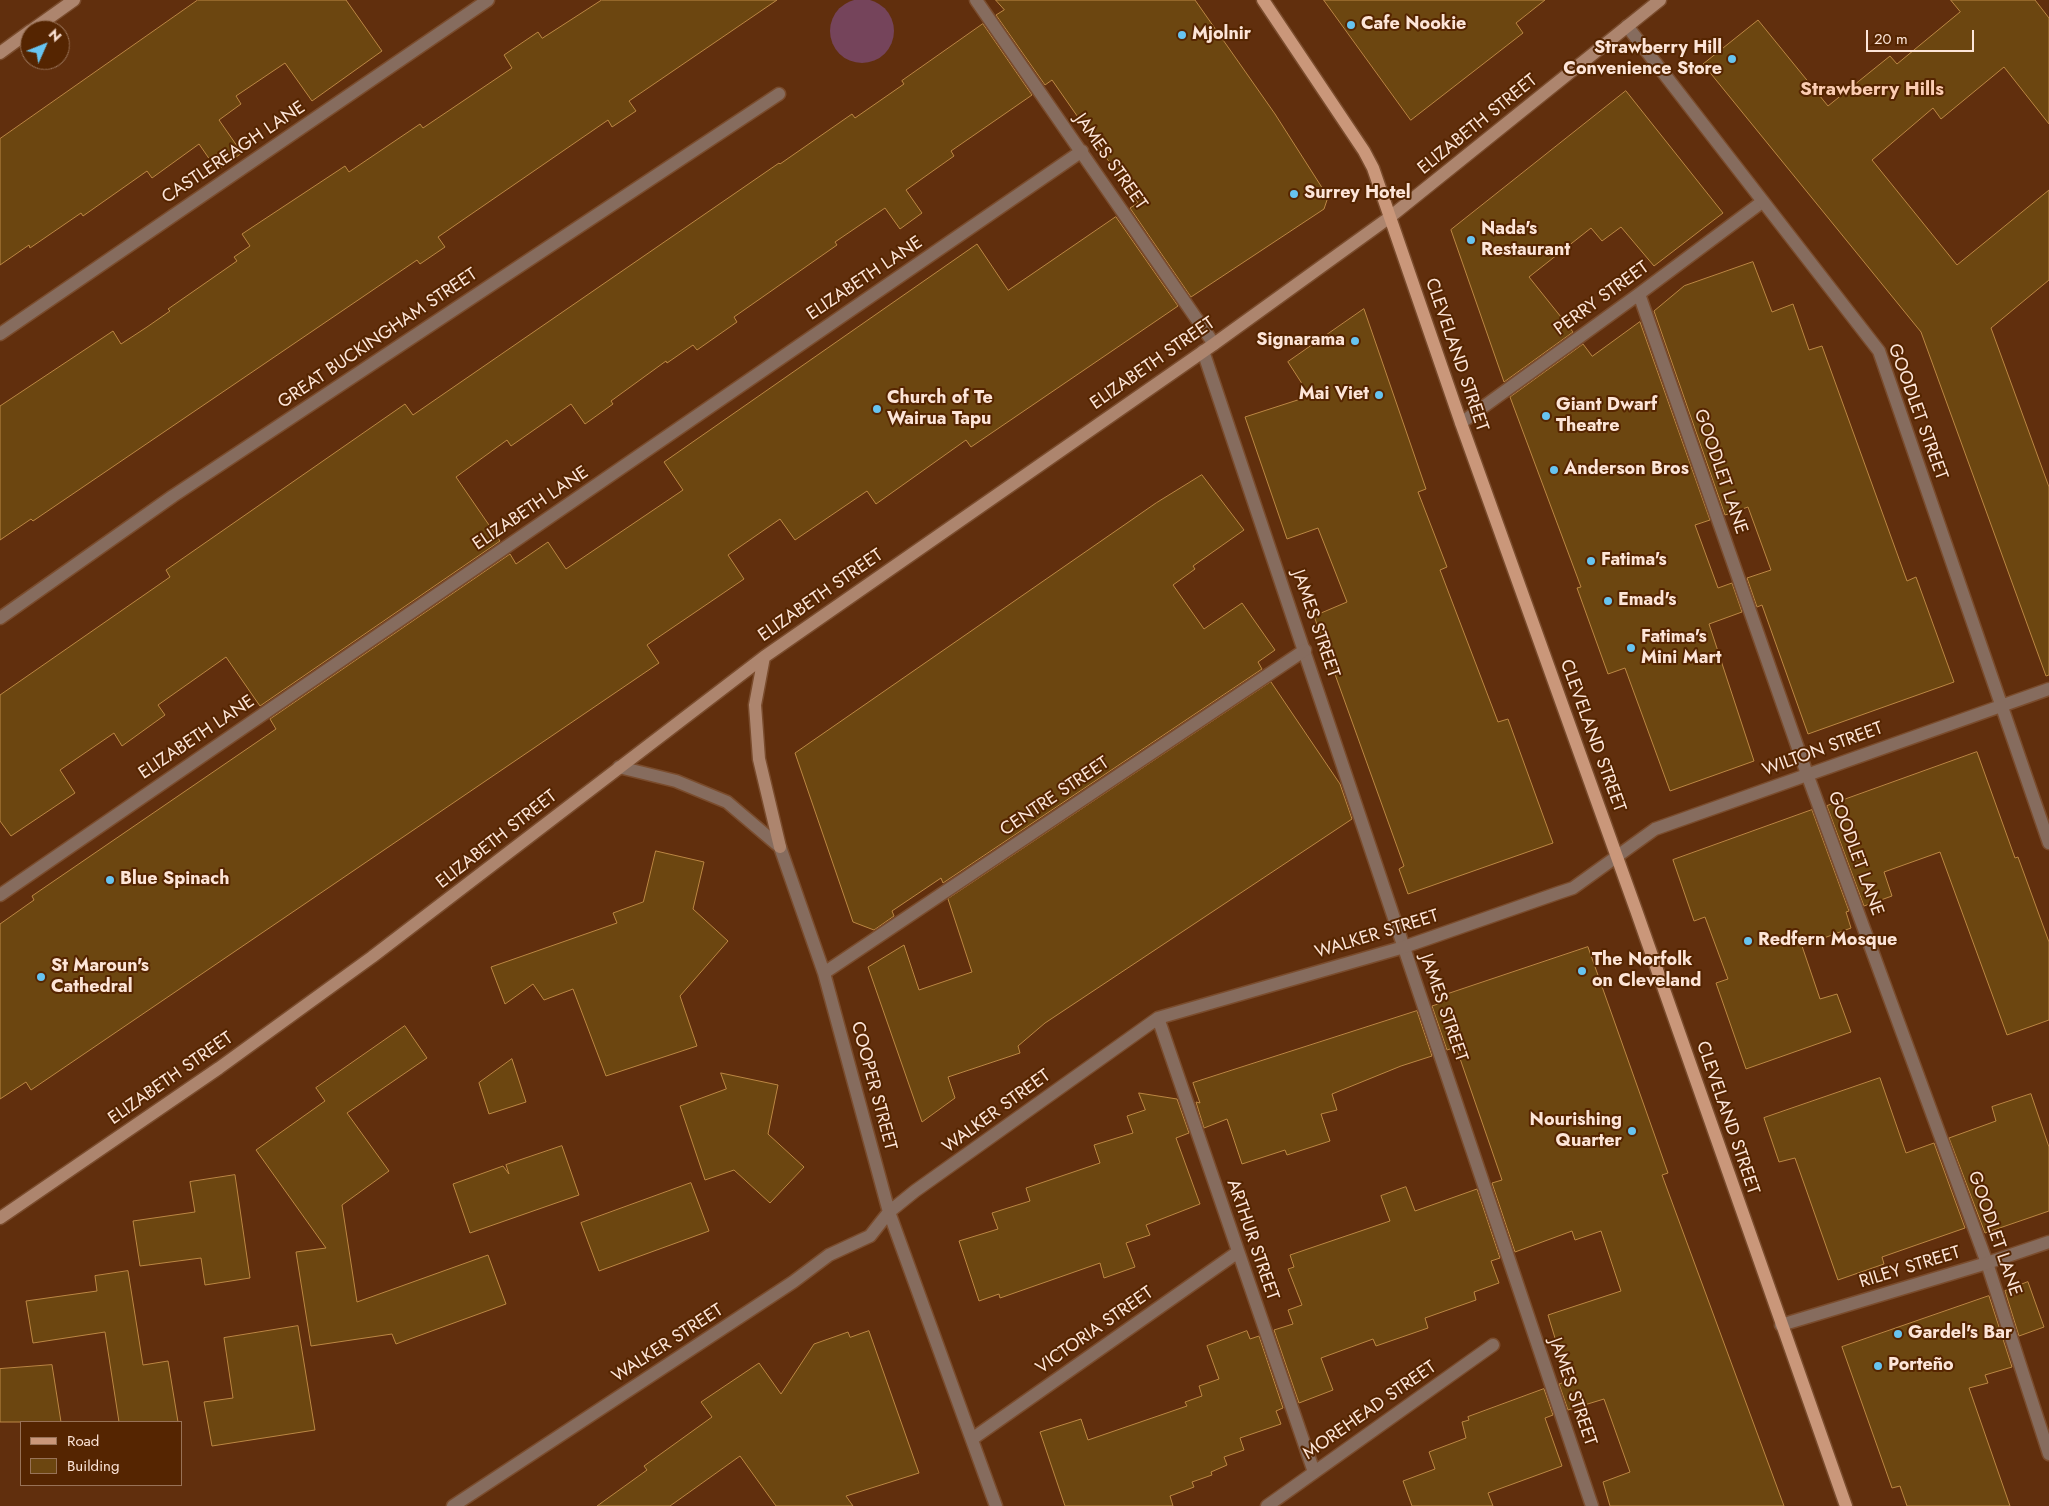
<!DOCTYPE html>
<html>
<head>
<meta charset="utf-8">
<style>
  body { margin:0 }
  #map { position:relative; width:2049px; height:1506px; overflow:hidden; background:#612f0d; font-family:Jost,sans-serif }
  canvas { display:block }
  .legend { position:absolute; left:20px; top:1421px; width:162px; height:65px; box-sizing:border-box; background:#552501; border:1px solid #987257; margin:0; padding:6px 9px; list-style:none; font-size:15px; color:#fde5d8 }
  .legend li { display:flex; align-items:center; gap:10px; height:25px }
  .legend b { width:25px; border:1px solid #987257 }
  .north { position:absolute; left:20px; top:20px; width:50px; height:50px; box-sizing:border-box; background:#552501; border:1px solid #987257; border-radius:50%; rotate:46deg; font-size:14px; font-weight:700; line-height:20px; text-align:center; color:#fde5d8 }
  .north::after { content:''; display:block; margin:auto; width:18px; height:22px; background:#67c4f0; clip-path:polygon(50% 0,100% 100%,50% 72%,0 100%) }
  .scale { position:absolute; left:1866px; top:30px; width:108px; height:22px; box-sizing:border-box; border:2px solid #fde5d8; border-top:0; padding-left:6px; font-size:15px; line-height:18px; white-space:nowrap; color:#fde5d8; -webkit-text-stroke:4px #552501; paint-order:stroke }
</style>
</head>
<body>
<div id="map">
<canvas width="2049" height="1506"></canvas>
<ul class="legend">
<li><b style="height:6px;background:#ca977a"></b>Road</li>
<li><b style="height:14px;background:#6c4610"></b>Building</li>
</ul>
<div class="north">N</div>
<div class="scale">20 m</div>
</div>
<script>
const ctx = document.querySelector('canvas').getContext('2d');
ctx.lineJoin = 'round';
function fill(path, color) { ctx.fillStyle = color; ctx.fill(path, 'evenodd'); }
function strokePath(path, color, width, dash) { ctx.strokeStyle = color; ctx.lineWidth = width; ctx.lineCap = dash ? 'butt' : 'round'; ctx.setLineDash(dash || []); ctx.stroke(path); }
function label(font, color, halo, rows, align = 'center') {
  ctx.font = font + ' Jost,sans-serif'; ctx.lineWidth = 4; ctx.setLineDash([]); ctx.textBaseline = 'middle'; ctx.strokeStyle = halo; ctx.fillStyle = color; for (const [text, x, y, turn = 0] of rows) {
    ctx.save(); ctx.translate(x, y); ctx.rotate((+turn || 0) * Math.PI / 180); ctx.textAlign = isNaN(turn) ? turn : align; if (halo) ctx.strokeText(text, 0, 0); ctx.fillText(text, 0, 0); ctx.restore();
  }
}
const green = new Path2D(`
  M830 31a32 32 0 1 1 64 0a32 32 0 1 1-64 0Z`);
const building = new Path2D(`
  M 198,0 L 346,0 L 382,51 L 312,101 L 285,63 L 236,96 L 241,104 L 219,120 L 242,153 L 217,170 L 199,144 L 152,178 L 147,171 L 83,216 L 81,213 L 30,248 L 29,245 L 0,265 L 0,139 Z
  M 602,0 L 777,0 L 629,101 L 636,111 L 612,127 L 608,120 L 438,237 L 445,247 L 420,264 L 417,260 L 33,521 L 31,519 L 0,540 L 0,406 L 113,331 L 121,344 L 147,327 L 170,311 L 168,309 L 237,261 L 234,257 L 250,246 L 242,234 L 345,166 L 349,172 L 420,124 L 423,128 L 512,68 L 504,55 L 538,32 L 542,38 Z
  M 996,0 L 1195,0 L 1275,114 L 1328,197 L 1324,209 L 1191,297 L 1130,208 L 1138,203 L 1052,80 L 1045,85 L 996,15 L 1004,10 Z
  M 1324,0 L 1545,0 L 1516,23 L 1523,33 L 1411,120 Z
  M 1951,0 L 2035,0 L 2049,18 L 2049,124 L 2004,67 L 1941,119 L 1933,108 L 1872,160 L 1957,265 L 2049,190 L 2049,280 L 1991,328 L 2049,487 L 2049,675 L 2046,676 L 1921,332 L 1703,64 L 1758,20 L 1828,106 L 1890,56 L 1897,64 L 1960,12 Z
  M 983,24 L 1032,95 L 951,151 L 954,156 L 906,190 L 922,213 L 900,229 L 885,208 L 835,242 L 837,245 L 734,317 L 737,322 L 697,350 L 693,345 L 667,363 L 666,361 L 611,401 L 613,404 L 585,424 L 571,404 L 511,446 L 507,440 L 456,477 L 500,541 L 260,706 L 226,657 L 158,705 L 165,715 L 122,746 L 114,733 L 60,770 L 75,793 L 11,836 L 0,821 L 0,695 L 170,577 L 166,570 L 405,404 L 413,415 L 779,163 L 780,164 L 852,114 L 855,118 L 904,84 L 902,81 Z
  M 1626,91 L 1723,213 L 1654,266 L 1621,227 L 1602,241 L 1591,228 L 1529,277 L 1573,332 L 1504,382 L 1451,230 Z
  M 1116,217 L 1178,306 L 971,447 L 966,440 L 876,504 L 867,491 L 795,540 L 780,519 L 728,555 L 744,579 L 647,645 L 659,663 L 31,1090 L 26,1082 L 0,1099 L 0,924 L 34,900 L 32,896 L 276,729 L 270,719 L 510,554 L 516,564 L 548,542 L 566,569 L 683,490 L 664,462 L 977,244 L 1008,290 Z
  M 1753,262 L 1772,312 L 1793,304 L 1809,350 L 1822,346 L 1907,581 L 1916,577 L 1954,682 L 1808,734 L 1762,605 L 1757,607 L 1747,578 L 1771,570 L 1748,507 L 1725,515 L 1654,311 L 1684,286 Z
  M 1364,309 L 1426,489 L 1418,492 L 1447,567 L 1440,570 L 1498,722 L 1508,719 L 1553,843 L 1408,894 L 1399,869 L 1404,866 L 1314,616 L 1347,602 L 1318,528 L 1287,539 L 1245,417 L 1310,396 L 1288,362 Z
  M 1640,322 L 1710,520 L 1695,525 L 1718,588 L 1732,583 L 1742,612 L 1709,624 L 1754,761 L 1670,791 L 1625,668 L 1608,674 L 1577,588 L 1581,587 L 1510,397 L 1583,344 L 1592,356 Z
  M 1202,475 L 1244,530 L 1193,566 L 1195,569 L 1173,585 L 1204,629 L 1242,603 L 1275,650 L 1258,662 L 1262,669 L 943,883 L 941,878 L 892,911 L 894,916 L 874,930 L 853,922 L 795,753 L 1156,503 Z
  M 1271,682 L 1340,784 L 1352,819 L 1045,1023 L 1018,1046 L 1020,1053 L 948,1077 L 955,1098 L 922,1122 L 868,967 L 904,945 L 919,990 L 972,972 L 948,899 Z
  M 1977,752 L 2015,858 L 2018,857 L 2049,942 L 2049,1020 L 2007,1035 L 1940,852 L 1884,872 L 1892,896 L 1864,906 L 1827,806 Z
  M 1812,810 L 1849,911 L 1846,912 L 1851,928 L 1802,946 L 1820,999 L 1837,994 L 1851,1032 L 1746,1069 L 1716,983 L 1728,979 L 1705,917 L 1694,921 L 1673,860 Z
  M 656,851 L 704,862 L 693,909 L 728,941 L 680,996 L 697,1046 L 606,1076 L 573,989 L 544,1000 L 533,984 L 505,1004 L 491,967 L 617,923 L 613,913 L 643,902 Z
  M 1588,947 L 1668,1173 L 1662,1175 L 1784,1506 L 1610,1506 L 1603,1482 L 1630,1472 L 1604,1399 L 1568,1410 L 1559,1384 L 1568,1381 L 1548,1315 L 1621,1291 L 1601,1231 L 1575,1240 L 1572,1231 L 1515,1252 L 1492,1183 L 1502,1180 L 1492,1151 L 1456,1047 L 1447,1050 L 1432,1006 L 1441,1003 L 1439,997 Z
  M 1417,1011 L 1432,1056 L 1401,1066 L 1332,1094 L 1337,1110 L 1321,1114 L 1330,1141 L 1287,1155 L 1285,1150 L 1242,1164 L 1227,1119 L 1204,1128 L 1196,1102 L 1200,1103 L 1193,1083 Z
  M 405,1026 L 427,1058 L 347,1113 L 389,1171 L 342,1205 L 357,1302 L 488,1255 L 506,1304 L 396,1344 L 392,1334 L 311,1346 L 296,1252 L 326,1248 L 256,1150 L 325,1101 L 316,1088 Z
  M 512,1059 L 526,1102 L 489,1114 L 479,1083 Z
  M 721,1073 L 778,1085 L 768,1134 L 804,1167 L 770,1203 L 734,1170 L 705,1180 L 680,1106 L 726,1089 Z
  M 1880,1078 L 1906,1153 L 1934,1143 L 1965,1228 L 1882,1257 L 1884,1264 L 1838,1280 L 1795,1158 L 1779,1162 L 1764,1118 Z
  M 1139,1093 L 1177,1099 L 1189,1133 L 1176,1138 L 1200,1204 L 1146,1225 L 1150,1235 L 1126,1243 L 1135,1267 L 1104,1278 L 1100,1263 L 1000,1298 L 999,1294 L 979,1301 L 959,1241 L 998,1229 L 992,1213 L 1030,1201 L 1026,1188 L 1100,1163 L 1094,1145 L 1133,1133 L 1127,1116 L 1145,1110 Z
  M 2031,1094 L 2049,1147 L 2049,1211 L 1985,1233 L 1949,1138 L 1996,1121 L 1992,1107 Z
  M 562,1146 L 579,1195 L 470,1233 L 453,1184 L 503,1166 L 509,1174 L 506,1165 Z
  M 235,1175 L 250,1278 L 205,1285 L 201,1258 L 140,1266 L 133,1221 L 195,1212 L 190,1182 Z
  M 691,1183 L 709,1231 L 599,1271 L 581,1223 Z
  M 1406,1187 L 1415,1211 L 1477,1189 L 1500,1258 L 1491,1261 L 1499,1283 L 1474,1292 L 1476,1300 L 1425,1318 L 1428,1328 L 1376,1346 L 1373,1339 L 1321,1358 L 1333,1390 L 1299,1403 L 1274,1330 L 1293,1324 L 1288,1310 L 1302,1305 L 1288,1269 L 1294,1267 L 1290,1255 L 1390,1221 L 1381,1196 Z
  M 128,1271 L 143,1365 L 168,1361 L 178,1422 L 119,1422 L 105,1332 L 33,1343 L 26,1301 L 97,1291 L 95,1276 Z
  M 2028,1282 L 2044,1327 L 2019,1336 L 2005,1291 Z
  M 1989,1296 L 2012,1367 L 1985,1375 L 1988,1383 L 1969,1388 L 2010,1506 L 1907,1506 L 1900,1486 L 1892,1488 L 1842,1347 Z
  M 298,1326 L 315,1430 L 212,1446 L 204,1402 L 233,1398 L 224,1338 Z
  M 869,1331 L 919,1473 L 846,1496 L 853,1506 L 776,1506 L 740,1456 L 670,1506 L 597,1506 L 647,1470 L 644,1466 L 712,1417 L 701,1402 L 759,1363 L 781,1394 L 814,1344 L 848,1332 L 850,1337 Z
  M 1247,1331 L 1250,1339 L 1259,1336 L 1283,1408 L 1276,1411 L 1281,1424 L 1240,1438 L 1244,1450 L 1224,1457 L 1227,1465 L 1211,1472 L 1212,1475 L 1192,1482 L 1194,1487 L 1170,1496 L 1173,1506 L 1065,1506 L 1040,1432 L 1081,1419 L 1088,1440 L 1187,1406 L 1185,1402 L 1202,1396 L 1199,1386 L 1219,1379 L 1207,1346 Z
  M 52,1365 L 61,1422 L 0,1422 L 0,1369 Z
  M 1544,1389 L 1553,1415 L 1545,1418 L 1562,1466 L 1488,1493 L 1493,1506 L 1412,1506 L 1403,1481 L 1435,1469 L 1429,1452 L 1466,1438 L 1462,1422 L 1469,1420 L 1468,1417 Z`);
const lane = new Path2D(`
  M 976,0 L 1214,344
  M 1639,294 L 1807,774 L 1987,1263 L 2049,1454
  M 0,334 L 488,0
  M 1203,351 L 1592,1506
  M 1461,423 L 1639,294 L 1762,202
  M 0,895 L 1082,151`);
const street = new Path2D(`
  M 1627,26 L 1879,351 L 2049,843
  M 0,618 L 173,496 L 779,94
  M 619,767 L 676,781 L 727,802 L 780,847 L 824,973 L 889,1212 L 996,1506
  M 824,973 L 1305,650
  M 1158,1018 L 1314,1472
  M 1781,1325 L 1987,1263 L 2049,1242
  M 972,1439 L 1238,1252
  M 453,1506 L 793,1282 L 829,1255 L 870,1236 L 889,1212 L 915,1191 L 1158,1018 L 1404,947 L 1558,893 L 1573,888 L 1655,829 L 2049,689
  M 1267,1506 L 1493,1345`);
const secondary = new Path2D(`
  M 32,30 L 74,0
  M 0,53 L 30,31
  M 764,657 L 755,705 L 759,759 L 780,847
  M 0,1218 L 219,1068 L 372,957 L 764,657 L 1214,344 L 1390,217 L 1660,0`);
const primary = new Path2D(`
  M 1263,0 L 1364,151 L 1373,168 L 1461,423 L 1636,910 L 1846,1506`);
const markers = [
  [1351,25,5,"#67c4f0"],
  [1182,35,5,"#67c4f0"],
  [1732,59,5,"#67c4f0"],
  [1294,194,5,"#67c4f0"],
  [1471,240,5,"#67c4f0"],
  [1355,341,5,"#67c4f0"],
  [1379,395,5,"#67c4f0"],
  [877,409,5,"#67c4f0"],
  [1546,416,5,"#67c4f0"],
  [1554,470,5,"#67c4f0"],
  [1591,561,5,"#67c4f0"],
  [1608,601,5,"#67c4f0"],
  [1631,648,5,"#67c4f0"],
  [110,880,5,"#67c4f0"],
  [1748,941,5,"#67c4f0"],
  [1582,971,5,"#67c4f0"],
  [41,977,5,"#67c4f0"],
  [1632,1131,5,"#67c4f0"],
  [1898,1334,5,"#67c4f0"],
  [1878,1366,5,"#67c4f0"]
];
const poiNames = [
  ["Cafe Nookie",1361,25],
  ["Mjolnir",1192,35],
  ["Strawberry Hill",1722,49,"right"],
  ["Convenience Store",1722,70,"right"],
  ["Surrey Hotel",1304,194],
  ["Nada's",1481,230],
  ["Restaurant",1481,251],
  ["Signarama",1345,341,"right"],
  ["Mai Viet",1369,395,"right"],
  ["Church of Te",887,399],
  ["Wairua Tapu",887,420],
  ["Giant Dwarf",1556,406],
  ["Theatre",1556,427],
  ["Anderson Bros",1564,470],
  ["Fatima's",1601,561],
  ["Emad's",1618,601],
  ["Fatima's",1641,638],
  ["Mini Mart",1641,659],
  ["Blue Spinach",120,880],
  ["Redfern Mosque",1758,941],
  ["The Norfolk",1592,961],
  ["on Cleveland",1592,982],
  ["St Maroun's",51,967],
  ["Cathedral",51,988],
  ["Nourishing",1622,1121,"right"],
  ["Quarter",1622,1142,"right"],
  ["Gardel's Bar",1908,1334],
  ["Porteño",1888,1366]
];
const streetNames = [
  ["ELIZABETH STREET",1478,125,-39],
  ["CASTLEREAGH LANE",234,153,-34],
  ["JAMES STREET",1110,162,55],
  ["ELIZABETH LANE",865,279,-34],
  ["PERRY STREET",1602,299,-36],
  ["GREAT BUCKINGHAM STREET",378,339,-34],
  ["CLEVELAND STREET",1456,355,71],
  ["ELIZABETH STREET",1153,364,-35],
  ["GOODLET STREET",1917,412,70],
  ["GOODLET LANE",1720,472,71],
  ["ELIZABETH LANE",531,509,-34],
  ["ELIZABETH STREET",821,596,-35],
  ["JAMES STREET",1315,624,71],
  ["CLEVELAND STREET",1592,736,70],
  ["ELIZABETH LANE",197,738,-34],
  ["WILTON STREET",1823,750,-20],
  ["CENTRE STREET",1055,797,-34],
  ["ELIZABETH STREET",497,840,-38],
  ["GOODLET LANE",1855,854,70],
  ["WALKER STREET",1377,935,-17],
  ["JAMES STREET",1443,1008,71],
  ["ELIZABETH STREET",171,1079,-35],
  ["COOPER STREET",873,1086,75],
  ["WALKER STREET",997,1112,-36],
  ["CLEVELAND STREET",1727,1118,71],
  ["GOODLET LANE",1994,1234,71],
  ["ARTHUR STREET",1252,1240,71],
  ["RILEY STREET",1910,1268,-17],
  ["VICTORIA STREET",1095,1331,-35],
  ["WALKER STREET",668,1344,-33],
  ["JAMES STREET",1572,1392,71],
  ["MOREHEAD STREET",1370,1411,-35]
];
const neighbourhoodNames = [
  ["Strawberry Hills",1872,90]
];
fill(green, '#75445b');
fill(building, '#6c4610');
strokePath(building, '#bb8744', 1);
strokePath(lane, '#7a4c2d', 15);
strokePath(street, '#7a4c2d', 15);
strokePath(secondary, '#7a4c2d', 15);
strokePath(primary, '#7a4c2d', 15);
strokePath(lane, '#866c5e', 12);
strokePath(street, '#866c5e', 12);
strokePath(secondary, '#ad856e', 12);
strokePath(primary, '#ca977a', 12);
for (const [x, y, r, color] of markers) { const dot = new Path2D(); dot.arc(x, y, r, 0, 2 * Math.PI); ctx.fillStyle = color; ctx.fill(dot); strokePath(dot, '#552501', 2); }
label('bold 18px', '#fde5d8', '#552501', poiNames, 'left');
label('18px', '#fde5d8', '#552501', streetNames);
label('bold 19px', '#fbccb2', '#552501', neighbourhoodNames);
</script>
</body>
</html>
